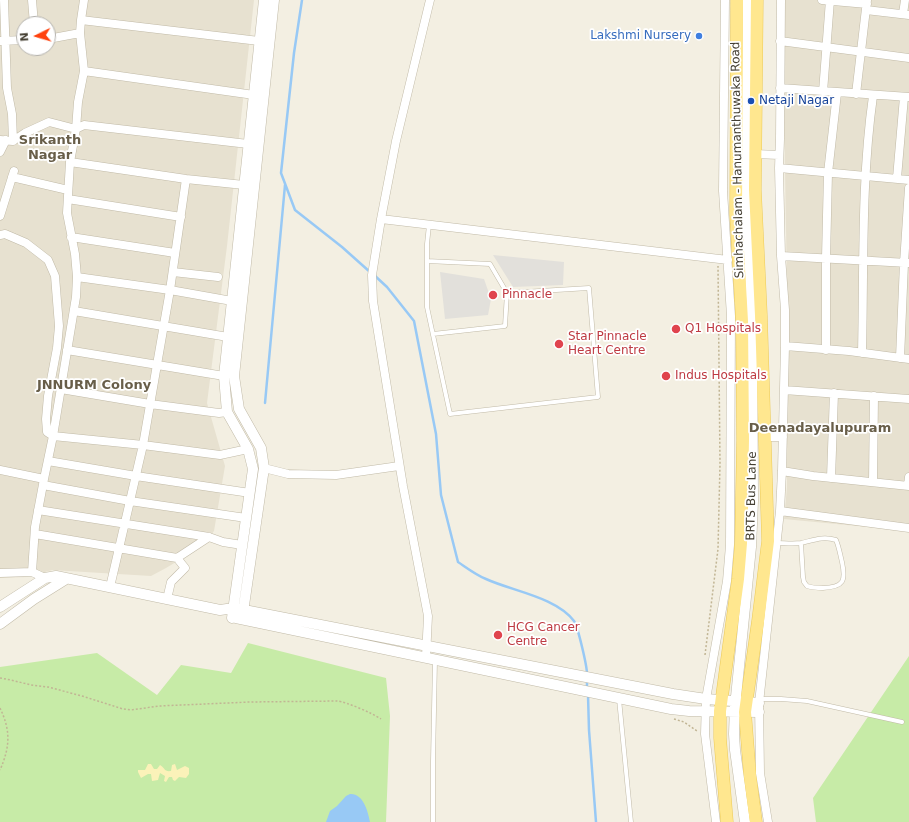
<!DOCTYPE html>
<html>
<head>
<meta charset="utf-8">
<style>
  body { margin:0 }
  #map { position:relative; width:909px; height:822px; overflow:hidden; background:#f3efe2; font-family:"DejaVu Sans",sans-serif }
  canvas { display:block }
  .north { position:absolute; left:16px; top:16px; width:40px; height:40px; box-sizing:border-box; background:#fff; border:1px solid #b4b2ad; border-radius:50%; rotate:265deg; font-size:11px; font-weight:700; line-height:16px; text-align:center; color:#443f32 }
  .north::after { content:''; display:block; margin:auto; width:14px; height:18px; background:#ff420d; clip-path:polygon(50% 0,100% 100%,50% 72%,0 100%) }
</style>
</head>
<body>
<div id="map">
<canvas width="909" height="822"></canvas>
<div class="north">N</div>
</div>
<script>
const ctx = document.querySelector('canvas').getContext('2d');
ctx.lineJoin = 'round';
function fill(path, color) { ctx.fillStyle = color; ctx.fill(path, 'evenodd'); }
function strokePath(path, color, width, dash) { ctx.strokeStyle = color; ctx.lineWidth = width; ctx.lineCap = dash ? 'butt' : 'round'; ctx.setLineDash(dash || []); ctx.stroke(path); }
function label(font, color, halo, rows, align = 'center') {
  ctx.font = font + ' "DejaVu Sans",sans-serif'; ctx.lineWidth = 3.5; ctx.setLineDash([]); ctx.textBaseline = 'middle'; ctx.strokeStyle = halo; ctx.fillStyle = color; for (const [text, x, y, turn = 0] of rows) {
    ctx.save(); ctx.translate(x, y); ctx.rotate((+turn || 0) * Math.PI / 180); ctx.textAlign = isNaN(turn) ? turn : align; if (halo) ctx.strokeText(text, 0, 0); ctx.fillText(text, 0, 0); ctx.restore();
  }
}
const residential = new Path2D(`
  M 0,0 L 254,0 L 227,246 L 207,403 L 225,466 L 214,531 L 201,547 L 166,568 L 151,576 L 52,570 L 27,577 L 0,578 ZM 24,24 L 48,24 L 48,48 L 24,48 Z
  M 785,0 L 909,0 L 909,531 L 784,519 L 787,488 L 787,285 L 784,111 Z`);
const green = new Path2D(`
  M 248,643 L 386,678 L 390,716 L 386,822 L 0,822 L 0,667 L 97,653 L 157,695 L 181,665 L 231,673 Z
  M 909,656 L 909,822 L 816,822 L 813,798 Z`);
const sand = new Path2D(`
  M 148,764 L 151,764 L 154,769 L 157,769 L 160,765 C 165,768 164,772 171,771 L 172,765 L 175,764 L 177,770 L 185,766 L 189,768 L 189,774 L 186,778 L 179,777 L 175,781 L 173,780 L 172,777 L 169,777 L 166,782 L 164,781 L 165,776 L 160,773 L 158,780 L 152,781 L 151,774 L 148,774 L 141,778 L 138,772 L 138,770 L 145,770 Z`);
const parking = new Path2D(`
  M 493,255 L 564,262 L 563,285 L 513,287 Z
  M 440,272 L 484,279 L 491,299 L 488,315 L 445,319 Z`);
const water = new Path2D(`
  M 350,794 C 363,793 368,811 370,822 L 326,822 L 330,811 L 337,806 L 346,796 Z`);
const stream = new Path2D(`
  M 302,0 L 294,53 L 281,173 L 295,210 L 342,247 L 370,272
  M 374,275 L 387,287 L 414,321 L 436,434 L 441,495 L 458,562 C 467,568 476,575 486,579 C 512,591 556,597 574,621 C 578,627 587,666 587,674
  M 265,403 L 285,185
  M 587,679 L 587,690
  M 588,695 L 589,730 L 596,822`);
const path = new Path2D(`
  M 705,655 L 718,549 L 720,464 L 718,266
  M 0,678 L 11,680 L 31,685 L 48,687 L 82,696 L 123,709 L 131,710 L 159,706 L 250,702 L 337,701 C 347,702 372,713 381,719
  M 0,708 C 11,731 10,747 0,770
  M 674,719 L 684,722 L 697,731`);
const service = new Path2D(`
  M 427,261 L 490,264 L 507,293 L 589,288 L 598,397 L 450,414 L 427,307 L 427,244 L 429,225
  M 433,334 L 505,326 L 507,293
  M 776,543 C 784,543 793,544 801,543 C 814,540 823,536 836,540 C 839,547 840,554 842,562 C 846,581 844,587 823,588 C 817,588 813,588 807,586 L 804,582 L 803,577 L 801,543
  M 619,699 L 631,822
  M 759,699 L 781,699 L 807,701 L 902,722
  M 433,822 L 433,761 L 435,660`);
const minor = new Path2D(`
  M 4,0 L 7,88 L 12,114 L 13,141
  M 32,0 L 34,24
  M 430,0 L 396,141 L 381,219 L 728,260
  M 822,0 L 867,4
  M 866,10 L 909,15
  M 903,14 L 905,0
  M 81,20 L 259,41
  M 48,39 L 80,33
  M 0,41 L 24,40
  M 780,41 L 909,58
  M 84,71 L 254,95
  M 780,88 L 909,97
  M 823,92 L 830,0
  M 856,94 L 867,0
  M 0,140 L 13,141 L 25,133 L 49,122 L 76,129 L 78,102 L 84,71 L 80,33 L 81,20 L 84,0
  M 0,152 L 6,140
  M 755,154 L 779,155
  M 70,162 L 186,179 L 244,185
  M 779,168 L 909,180
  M 12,177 L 68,190
  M 897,178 L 904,97
  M 68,199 L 181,217
  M 0,216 L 14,171
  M 381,219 L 372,275 L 373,301 L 403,486 L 428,616 L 426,657
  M 0,235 L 5,234 L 26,243 L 48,260 L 55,276 L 59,326 L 57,348 L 48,396 L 46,419 L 47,432 L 53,436 L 143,445 L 220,455 L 248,449
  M 71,237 L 175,253
  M 781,256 L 908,263
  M 173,272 L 218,277
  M 77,277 L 170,290 L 232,301
  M 74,311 L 228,337
  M 785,346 L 849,351 L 909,359
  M 67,350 L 224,376
  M 826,350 L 826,258 L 828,173 L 837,93
  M 862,353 C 864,267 861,181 873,96
  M 900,358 L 904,263 L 909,188
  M 61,389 L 150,404 L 219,413 L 227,412
  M 784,390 L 909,399
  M 764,437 L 783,437
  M 48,461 L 136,476 L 250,493
  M 264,468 L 288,474 L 336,475 L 399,466
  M 0,470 L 44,479
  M 782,471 L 813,476 L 909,486
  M 831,478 L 834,393
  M 873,482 L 874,396
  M 43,485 L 130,501 L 246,518
  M 908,486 L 909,477
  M 38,510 L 209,537 L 223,542 L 242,545
  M 780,511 L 909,528
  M 35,534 L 177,558 L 185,568 L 171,582 L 167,599
  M 177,558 L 209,537
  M 32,572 L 35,527 L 44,479 L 53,436 L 76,297 L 77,277 L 75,254 L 67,213 L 70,162 L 76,129 L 84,125 L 248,144
  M 0,573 L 32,572 L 45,578
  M 110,587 L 143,445 L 170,290 L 186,179
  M 716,822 L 705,734 L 706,699 L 727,581 L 730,545 L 731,316 L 723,191 L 725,0
  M 768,822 L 760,773 L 759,703 L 780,511 L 782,471 L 785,346 L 785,310 L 781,256 L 779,168 L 780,139 L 781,0`);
const tertiary = new Path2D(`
  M 0,607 L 45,578 L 56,576 L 220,610 L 234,608 L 244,610 L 673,694 L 706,699 L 759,703
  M 232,618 L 253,469 L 248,449 L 227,412 L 224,376 L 264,0
  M 236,618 L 671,709 L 689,711 L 759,712
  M 242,619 L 264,468 L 261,448 L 239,409 L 234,376 L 274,0
  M 0,624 L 34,599 L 66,579
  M 745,822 L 735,750 L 734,734 L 735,707 L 751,547 L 753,501 L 752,317 L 746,189 L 748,0`);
const primary = new Path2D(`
  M 727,822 L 720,738 L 720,711 L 738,579 L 741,543 L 743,440 L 742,321 L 736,215 L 737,0
  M 756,822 L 750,776 L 745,712 L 758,621 L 768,541 L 761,315 L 755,190 L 757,0`);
const markers = [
  [699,36,4,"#3f7fe0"],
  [751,101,4,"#1a4fb4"],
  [493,295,5,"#e0444e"],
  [676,329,5,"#e0444e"],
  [559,344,5,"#e0444e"],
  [666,376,5,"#e0444e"],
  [498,635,5,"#e0444e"]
];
const shopNames = [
  ["Lakshmi Nursery",691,36]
];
const transitNames = [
  ["Netaji Nagar",759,101]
];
const streetNames = [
  ["Simhachalam - Hanumanthuwaka Road",738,160,-91],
  ["BRTS Bus Lane",752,496,-89]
];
const healthNames = [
  ["Pinnacle",502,295],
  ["Q1 Hospitals",685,329],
  ["Star Pinnacle",568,337],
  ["Heart Centre",568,351],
  ["Indus Hospitals",675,376],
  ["HCG Cancer",507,628],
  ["Centre",507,642]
];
const neighbourhoodNames = [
  ["Srikanth",50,141],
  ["Nagar",50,156],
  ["JNNURM Colony",94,386],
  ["Deenadayalupuram",820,429]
];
fill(residential, '#e7e1d0');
fill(green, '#c7eba7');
fill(sand, '#fbf2b9');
fill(parking, '#e2e0db');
fill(water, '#98c9f5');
strokePath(stream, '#98c9f5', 2.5);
strokePath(service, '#c1baa7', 5);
strokePath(minor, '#c1baa7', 9);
strokePath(tertiary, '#c1baa7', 11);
strokePath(primary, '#ecca57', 13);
strokePath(path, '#c1b594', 1.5, [2, 2]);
strokePath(service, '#fff', 4);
strokePath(minor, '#fff', 8);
strokePath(tertiary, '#fff', 10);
strokePath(primary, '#ffe78f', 12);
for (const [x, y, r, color] of markers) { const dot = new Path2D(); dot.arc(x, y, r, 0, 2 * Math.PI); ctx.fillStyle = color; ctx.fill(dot); strokePath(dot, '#fff', 1.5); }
label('12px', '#366cbe', '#fff', shopNames, 'right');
label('12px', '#164399', '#fff', transitNames, 'left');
label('12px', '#443f32', '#fff', streetNames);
label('12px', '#be3a42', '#fff', healthNames, 'left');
label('bold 13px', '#685e49', '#fff', neighbourhoodNames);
</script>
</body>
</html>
